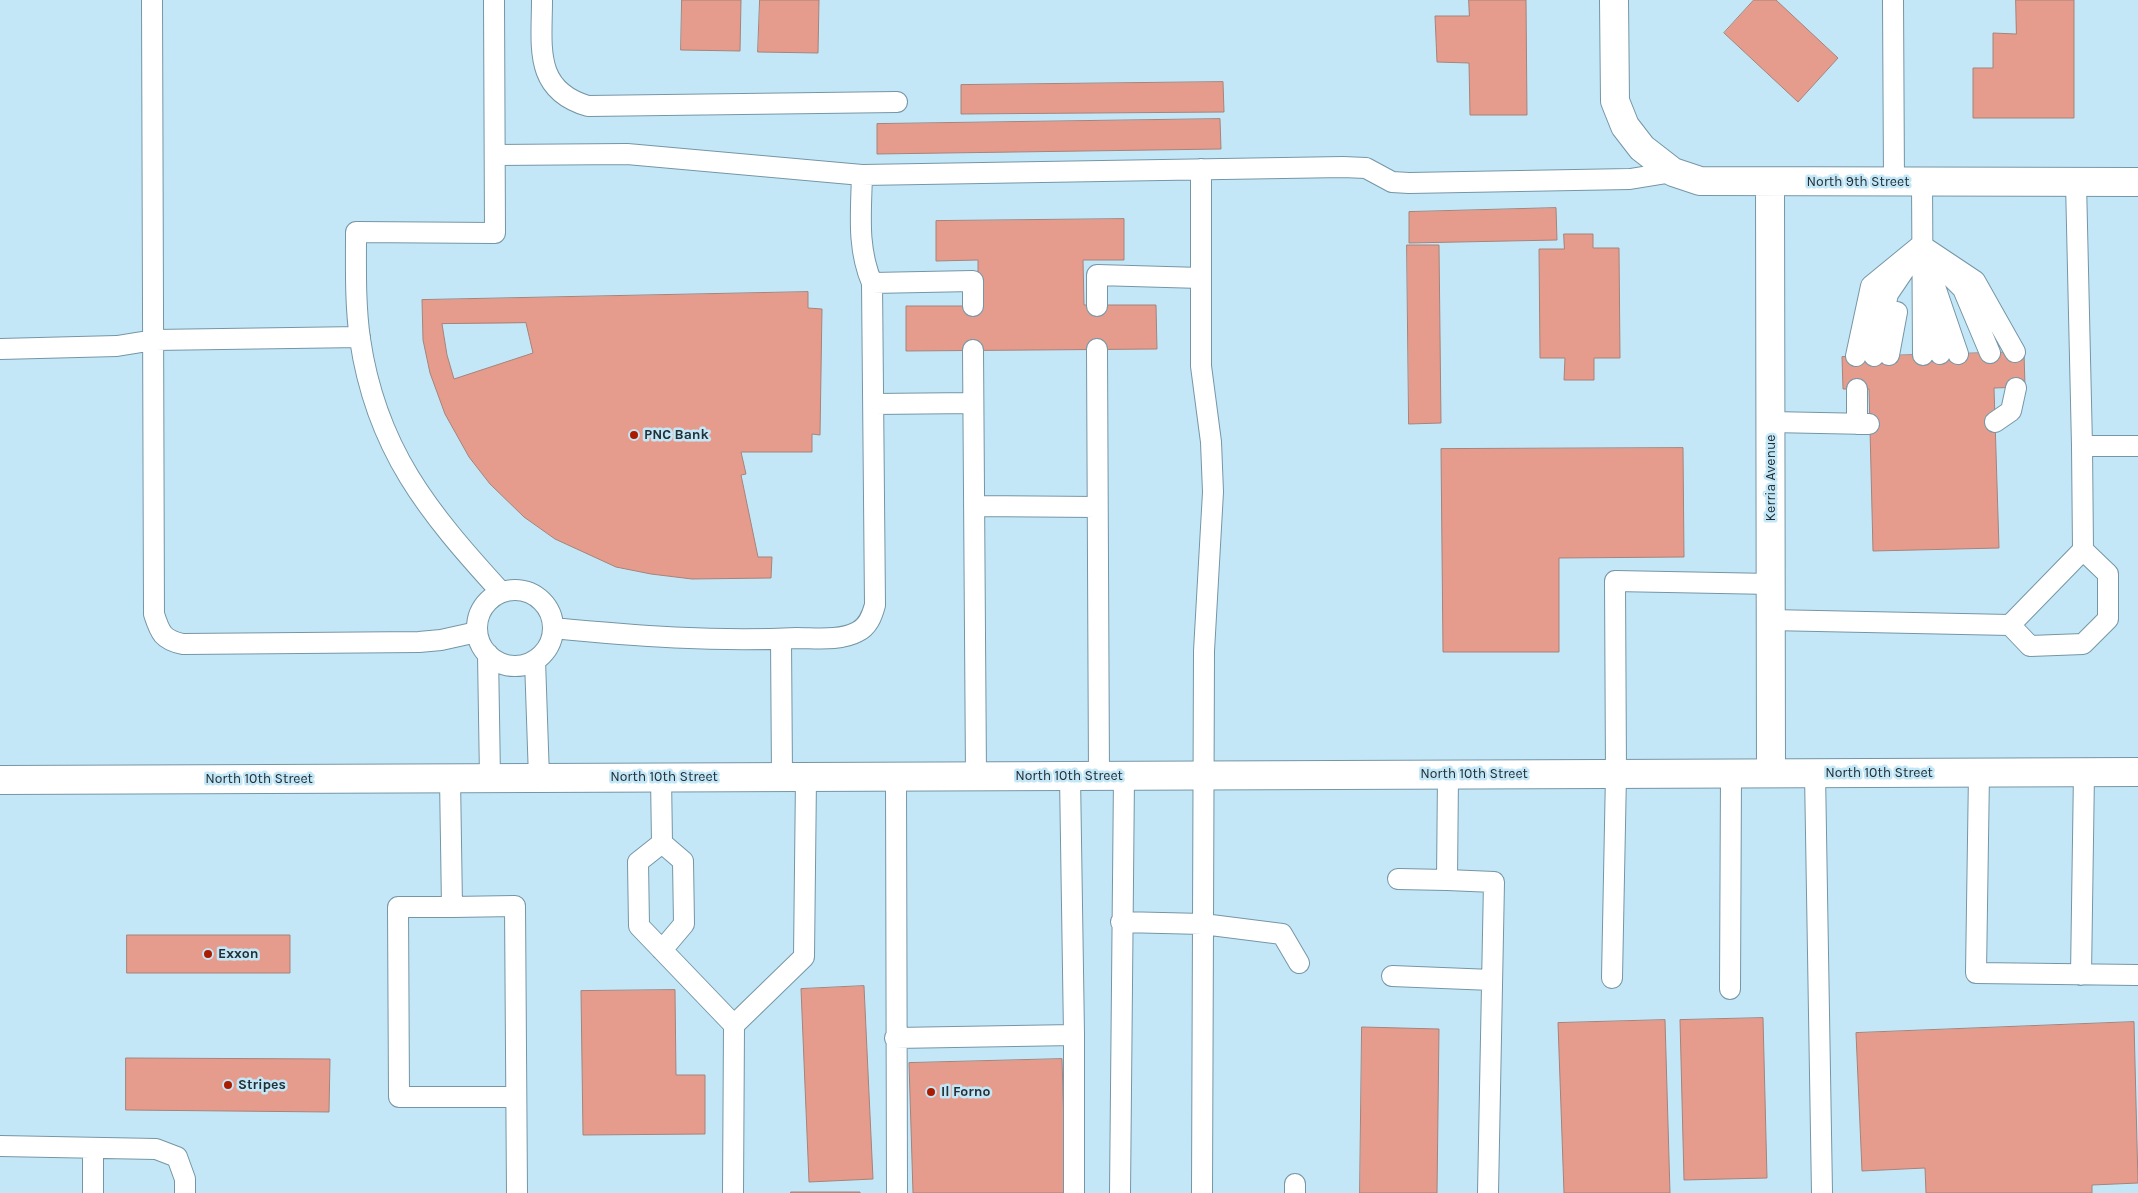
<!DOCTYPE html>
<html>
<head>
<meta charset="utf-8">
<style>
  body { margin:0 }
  canvas { display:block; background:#c4e7f8 }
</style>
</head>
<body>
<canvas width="2138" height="1193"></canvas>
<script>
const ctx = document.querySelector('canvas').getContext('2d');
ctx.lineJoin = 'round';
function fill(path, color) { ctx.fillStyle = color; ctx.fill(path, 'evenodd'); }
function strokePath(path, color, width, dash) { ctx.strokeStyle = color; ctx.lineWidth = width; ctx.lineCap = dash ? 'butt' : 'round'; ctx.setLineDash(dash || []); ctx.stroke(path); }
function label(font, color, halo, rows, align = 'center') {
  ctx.font = font + ' Karla,sans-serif'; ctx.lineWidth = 5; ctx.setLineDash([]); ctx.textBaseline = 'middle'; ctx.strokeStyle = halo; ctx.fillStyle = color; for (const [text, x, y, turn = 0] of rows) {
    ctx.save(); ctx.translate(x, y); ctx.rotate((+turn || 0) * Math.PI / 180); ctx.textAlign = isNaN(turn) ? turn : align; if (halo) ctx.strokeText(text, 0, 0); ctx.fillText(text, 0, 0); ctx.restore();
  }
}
const building = new Path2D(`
  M 682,0 L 741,0 L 740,51 L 681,50 Z
  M 760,0 L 819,0 L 818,53 L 758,52 Z
  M 1469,0 L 1526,0 L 1527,115 L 1470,115 L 1469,63 L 1437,62 L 1435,16 L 1469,16 Z
  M 1754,0 L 1776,0 L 1838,58 L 1798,102 L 1724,33 Z
  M 2016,0 L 2074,0 L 2074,118 L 1973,118 L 1973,68 L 1993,68 L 1993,33 L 2016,34 Z
  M 1223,82 L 1224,112 L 961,114 L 961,85 Z
  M 1220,119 L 1221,149 L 877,154 L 877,124 Z
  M 1556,208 L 1557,240 L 1409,243 L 1409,212 Z
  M 1124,219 L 1124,260 L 1083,260 L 1084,305 L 1156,305 L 1157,349 L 906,351 L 906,306 L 978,306 L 978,260 L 936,261 L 936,221 Z
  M 1564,234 L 1593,234 L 1593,248 L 1619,248 L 1620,358 L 1594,358 L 1594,380 L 1564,380 L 1565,358 L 1540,358 L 1539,249 L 1564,249 Z
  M 1407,245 L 1439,245 L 1441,423 L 1409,424 Z
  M 808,292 L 808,308 L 822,309 L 820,435 L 812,434 L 812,452 L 741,452 L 746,474 L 741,475 L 758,557 L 772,557 L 771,578 L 692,579 L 651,574 L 616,567 L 555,539 L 524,517 L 490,484 L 469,457 L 445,414 L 430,373 L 423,340 L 422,300 ZM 526,323 L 533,353 L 454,379 L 447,355 L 442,324 Z
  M 2024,352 L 2025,387 L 1994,388 L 1999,548 L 1873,551 L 1869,389 L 1843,389 L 1842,357 Z
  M 1683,448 L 1684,557 L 1559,558 L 1559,652 L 1443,652 L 1441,449 Z
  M 127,935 L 290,935 L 290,973 L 127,973 Z
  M 864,986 L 873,1179 L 809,1182 L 801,989 Z
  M 675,990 L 676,1075 L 705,1075 L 705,1134 L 583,1135 L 581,991 Z
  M 1763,1018 L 1767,1178 L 1684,1180 L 1680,1020 Z
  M 1665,1020 L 1670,1193 L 1564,1193 L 1558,1023 Z
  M 2134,1022 L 2138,1183 L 2092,1185 L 2092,1193 L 1926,1193 L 1925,1168 L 1862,1171 L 1856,1033 Z
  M 1362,1027 L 1439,1029 L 1437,1193 L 1360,1193 Z
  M 126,1058 L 330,1059 L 329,1112 L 126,1110 Z
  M 1062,1059 L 1066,1193 L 913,1193 L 909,1063 Z
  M 791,1192 L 860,1192 L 860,1193 L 791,1193 Z`);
const service = new Path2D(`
  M 152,0 L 154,614 C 160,633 163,640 183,644 L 419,642 L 441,640 L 477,632
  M 494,0 L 495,233 L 356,232 C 356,268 355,304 360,339 C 376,449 428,512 501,592
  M 542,0 C 542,46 533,90 588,106 L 897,102
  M 1893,0 L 1894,182
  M 495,155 L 627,154 L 862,175 L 1343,167 L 1366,168 L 1392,182 L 1409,183 L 1630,179 L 1673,172
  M 1201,169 L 1201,366 L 1211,442 L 1213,492 L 1204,651 L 1202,1193
  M 1922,182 L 1923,355
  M 2076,182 L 2082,446
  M 1921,245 L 1975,281 L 2015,352
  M 1927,263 L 1958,354
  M 1946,272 L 1963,289 L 1990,353
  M 872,283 L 973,281 L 973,306
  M 1097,306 L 1097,275 L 1201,278
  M 1932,308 L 1940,354
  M 0,349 L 117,346 L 154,340 L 360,337
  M 1097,349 L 1099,776
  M 973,350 L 976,776
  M 1889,355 L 1897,312
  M 1856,356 L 1871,286 L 1921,245
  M 1874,356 L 1888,294 L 1909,263
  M 1857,389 L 1857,424
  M 874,404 L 973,403
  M 1771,422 L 1869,424
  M 1995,422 L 2011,411 L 2016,388
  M 974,506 L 1097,507
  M477 628a38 38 0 1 1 76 0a38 38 0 1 1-76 0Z
  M 1770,620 L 2010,625 L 2083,550 L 2082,446 L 2138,446
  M 2010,625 L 2030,646 L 2083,644 L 2108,619 L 2108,574 L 2083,550
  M 553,628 C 635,636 715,642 797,638 C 816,638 840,641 857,632 C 868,627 872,616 875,605 L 872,283 C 857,248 861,213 862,175
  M 781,639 L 782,777
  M 488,654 L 490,778
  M 535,660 L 539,778
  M 1815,773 L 1822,1193
  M 1979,773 L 1976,973 L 2138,975
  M 1070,776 L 1074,1035 L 1074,1193
  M 661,777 L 662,843 L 683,861 L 684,924 L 662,950
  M 896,777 L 897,1193
  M 450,778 L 452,907 L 515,906 L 517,1193
  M 662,843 L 638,862 L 639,926 L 734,1025 L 733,1193
  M 1398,879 L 1447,880 L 1448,775
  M 1447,880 L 1494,882 L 1488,1193
  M 452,907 L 398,907 L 399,1097 L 516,1097
  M 1121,922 L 1203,924 L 1282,934 L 1299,963
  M 2081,975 L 2084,772
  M 1392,976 L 1492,980
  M 1612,978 L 1616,774 L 1615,581 L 1772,584
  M 1730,989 L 1731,774
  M 734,1025 L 804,957 L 806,777
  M 895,1038 L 1074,1035
  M 0,1146 L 156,1149 L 177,1157 L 185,1179 L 185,1193
  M 93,1193 L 93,1148
  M 1120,1193 L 1124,776
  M 1295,1193 L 1295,1184`);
const minor = new Path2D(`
  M 1614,0 L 1615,101 L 1625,126 L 1642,148 L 1673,172 L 1700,181 L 2138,182
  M 1770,182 L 1771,773`);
const primary = new Path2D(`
  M 0,780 L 2138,772`);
const markers = [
  [634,435,5,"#aa1b00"],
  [208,954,5,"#aa1b00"],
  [228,1085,5,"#aa1b00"],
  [931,1092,5,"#aa1b00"]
];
const streetNames = [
  ["North 9th Street",1858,182],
  ["Kerria Avenue",1771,478,-90],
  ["North 10th Street",1879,773],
  ["North 10th Street",1474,774],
  ["North 10th Street",1069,776],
  ["North 10th Street",664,777],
  ["North 10th Street",259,779]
];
const poiNames = [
  ["PNC Bank",644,435],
  ["Exxon",218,954],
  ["Stripes",238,1085],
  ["Il Forno",941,1092]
];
fill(building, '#e59c8c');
strokePath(building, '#a5837b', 1);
strokePath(service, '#7596a6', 22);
strokePath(minor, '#7596a6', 30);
strokePath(primary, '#7596a6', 30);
strokePath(service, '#fff', 20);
strokePath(minor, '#fff', 28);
strokePath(primary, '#fff', 28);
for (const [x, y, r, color] of markers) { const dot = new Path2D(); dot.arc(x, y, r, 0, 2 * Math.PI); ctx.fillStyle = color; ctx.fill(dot); strokePath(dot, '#c4e7f8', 2); }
label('14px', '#223036', '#c4e7f8', streetNames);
label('bold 14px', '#223036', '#c4e7f8', poiNames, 'left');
</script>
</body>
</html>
